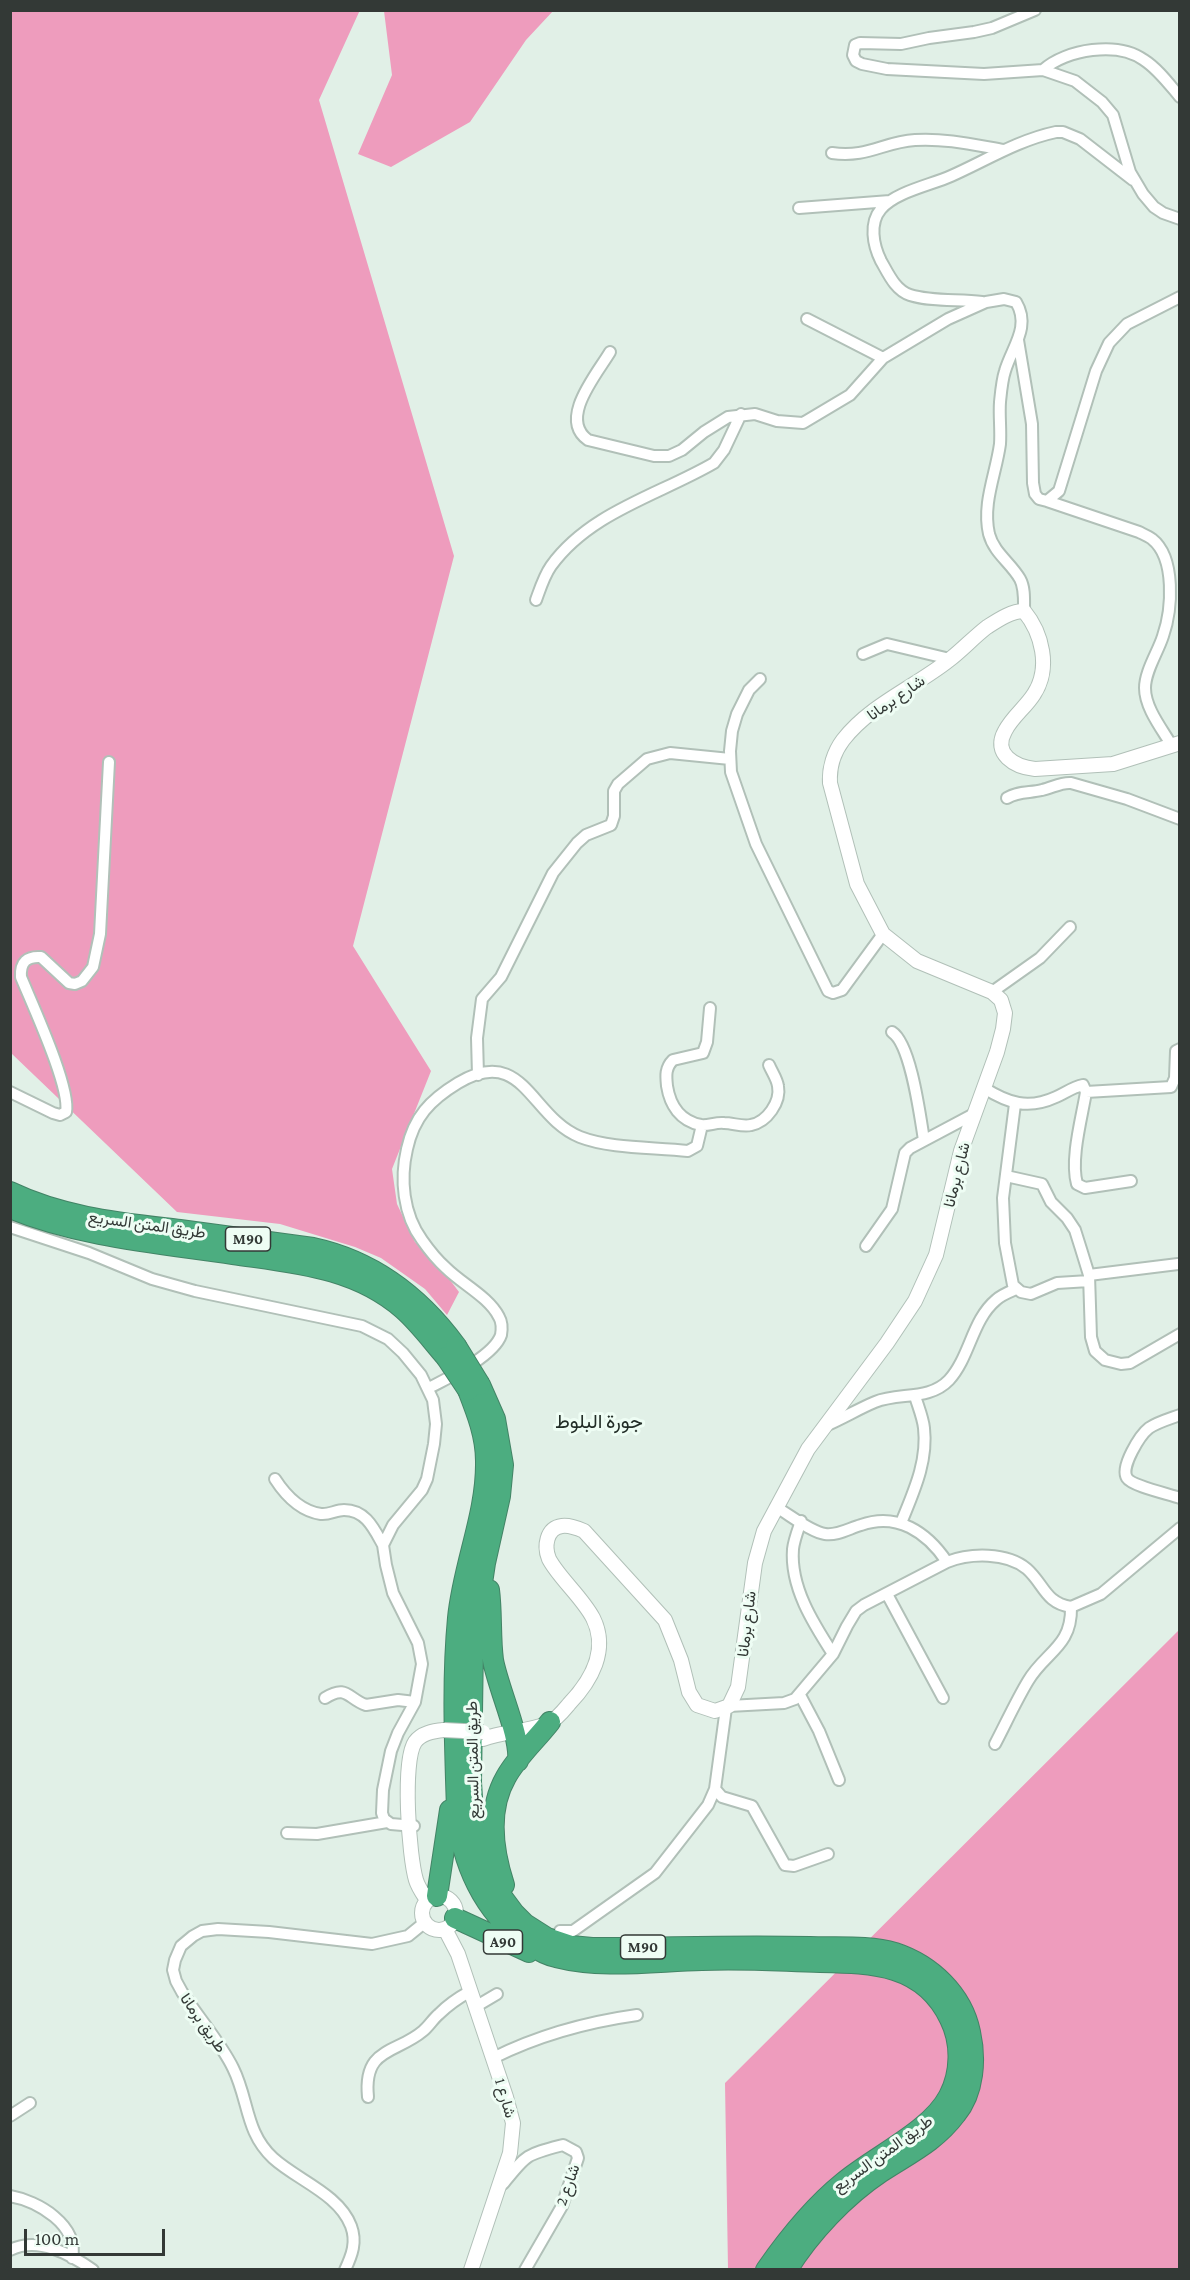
<!DOCTYPE html>
<html>
<head>
<meta charset="utf-8">
<style>
  body { margin:0 }
  #map { position:relative; width:1190px; height:2280px; overflow:hidden; background:#e1f0e7; font-family:"Crimson Pro",serif }
  canvas { display:block }
  .frame { position:absolute; inset:0; border:12px solid #333936; pointer-events:none }
  .scale { position:absolute; left:24px; top:2229px; width:141px; height:27px; box-sizing:border-box; border:3px solid #333936; border-top:0; padding-left:8px; font-size:18px; line-height:21px; white-space:nowrap; color:#333936; -webkit-text-stroke:4px #eefdf4; paint-order:stroke }
</style>
</head>
<body>
<div id="map">
<canvas width="1190" height="2280"></canvas>
<div class="frame"></div>
<div class="scale">100 m</div>
</div>
<script>
const ctx = document.querySelector('canvas').getContext('2d');
ctx.lineJoin = 'round';
function fill(path, color) { ctx.fillStyle = color; ctx.fill(path, 'evenodd'); }
function strokePath(path, color, width, dash) { ctx.strokeStyle = color; ctx.lineWidth = width; ctx.lineCap = dash ? 'butt' : 'round'; ctx.setLineDash(dash || []); ctx.stroke(path); }
function label(font, color, halo, rows, align = 'center') {
  ctx.font = font + ' "Crimson Pro",Vazirmatn,serif'; ctx.lineWidth = 6; ctx.setLineDash([]); ctx.textBaseline = 'middle'; ctx.strokeStyle = halo; ctx.fillStyle = color; for (const [text, x, y, turn = 0] of rows) {
    ctx.save(); ctx.translate(x, y); ctx.rotate((+turn || 0) * Math.PI / 180); ctx.textAlign = isNaN(turn) ? turn : align; if (halo) ctx.strokeText(text, 0, 0); ctx.fillText(text, 0, 0); ctx.restore();
  }
}
const forest = new Path2D(`
  M 360,10 L 319,100 L 454,556 L 353,946 L 431,1071 L 392,1169 L 397,1204 L 415,1242 L 450,1280 L 459,1292 L 447,1315 L 425,1289 L 381,1258 L 355,1247 L 280,1224 L 177,1212 L 11,1053 L 10,11 Z
  M 384,11 L 384,10 L 553,11 L 526,40 L 470,122 L 391,167 L 358,154 L 392,75 Z
  M 1179,1630 L 1179,2269 L 728,2269 L 725,2083 Z`);
const minor = new Path2D(`
  M 1035,10 L 992,28 L 974,32 L 929,38 L 901,44 L 860,43 L 855,45 L 853,55 L 856,61 L 862,64 L 887,69 L 984,74 L 1043,70 L 1075,81 L 1102,102 L 1113,115 L 1130,172 L 1143,194 L 1154,207 L 1163,213 L 1180,219
  M 1043,70 C 1066,49 1118,41 1144,60 C 1158,69 1169,84 1180,97
  M 832,153 C 868,158 883,142 915,140 C 945,138 975,145 1004,150
  M 799,208 L 890,201
  M 982,302 C 959,299 932,302 910,295 C 895,290 888,273 881,261 C 873,245 869,223 881,209 C 895,192 931,185 951,176 C 985,161 1018,140 1056,132 L 1063,132 L 1080,139 L 1133,180
  M 807,319 L 883,358
  M 1018,340 L 1032,424 L 1033,483 L 1035,494 L 1039,499 L 1047,501 L 1059,491 L 1096,371 L 1109,343 L 1127,324 L 1180,297
  M 610,352 C 597,374 558,419 588,440 L 654,456 L 669,456 L 682,450 L 704,432 L 728,417 L 755,414 L 777,421 L 803,423 L 850,395 L 883,358 L 948,319 L 986,302 L 1004,299 L 1016,302 C 1031,327 1012,347 1005,371 C 1002,380 1001,392 1000,402 C 999,416 1001,430 1000,444 C 996,474 982,503 989,534 C 994,553 1011,563 1020,579 C 1025,588 1024,600 1024,611
  M 1047,501 L 1139,532 C 1143,534 1148,536 1152,539 C 1176,558 1172,610 1163,636 C 1158,652 1145,671 1145,688 C 1145,708 1162,729 1172,746
  M 536,600 C 540,589 544,576 551,566 C 590,512 659,495 714,463 L 724,450 L 741,414
  M 863,654 L 887,644 L 950,659
  M 760,679 L 749,690 L 737,714 L 732,731 L 730,751 L 731,772 L 756,844 L 828,991 L 833,993 L 842,990 L 883,934
  M 1007,798 C 1018,791 1030,793 1042,790 C 1052,788 1061,782 1071,783 L 1127,799 L 1180,819
  M 992,992 L 1040,958 L 1070,927
  M 710,1008 L 707,1042 L 703,1053 L 673,1060 C 665,1068 666,1076 667,1086 C 670,1105 680,1121 701,1125 C 708,1126 716,1122 724,1123 C 733,1123 742,1127 751,1125 C 767,1122 781,1102 778,1086 C 777,1079 772,1072 769,1065
  M 892,1032 C 911,1044 920,1116 924,1140
  M 478,1075 L 477,1038 L 482,999 L 501,977 L 553,873 L 577,843 L 586,835 L 611,825 L 614,816 L 614,791 L 618,784 L 647,759 L 670,753 L 730,759
  M 984,1088 C 1008,1103 1028,1110 1056,1097 C 1065,1093 1073,1087 1083,1085 L 1086,1092 C 1082,1117 1070,1159 1077,1184 L 1085,1188 L 1131,1181
  M 10,1092 L 53,1113 L 60,1115 L 66,1112 C 71,1088 32,1004 21,977 C 20,962 27,956 41,957 L 69,983 L 75,984 L 82,981 L 93,967 L 100,934 L 109,762
  M 1086,1092 L 1171,1087 L 1175,1078 L 1176,1051 L 1180,1049
  M 1015,1104 L 1003,1198 L 1005,1243 L 1013,1285 L 1021,1292 L 1031,1294 L 1057,1283 L 1089,1281
  M 1006,1176 L 1042,1184 L 1051,1202 L 1067,1218 L 1075,1230 L 1081,1249 L 1089,1275 L 1091,1337 L 1095,1351 L 1105,1360 L 1121,1364 L 1130,1363 L 1180,1334
  M 10,1227 L 89,1253 L 152,1279 L 195,1291 L 362,1326 L 388,1339 L 403,1353 L 421,1375 L 433,1400 L 436,1424 L 434,1444 L 427,1479 L 422,1490 L 393,1525 L 383,1545 L 386,1565 L 393,1593 L 418,1643 L 422,1664 L 415,1702 L 398,1733 L 391,1751 L 383,1790 L 382,1813 L 384,1819 L 391,1824 L 414,1826
  M 866,1246 L 892,1209 L 905,1153 L 910,1148 L 974,1114
  M 1089,1275 L 1178,1264
  M 429,1388 C 448,1378 494,1356 501,1335 C 502,1329 502,1322 499,1317 C 489,1297 462,1284 446,1268 C 437,1260 429,1250 422,1240 C 403,1214 400,1179 407,1149 C 414,1117 430,1100 458,1083 C 524,1044 530,1117 580,1137 C 611,1149 655,1147 688,1151 L 697,1146 L 702,1125
  M 1180,1415 C 1169,1419 1158,1422 1149,1428 C 1140,1435 1120,1467 1127,1478 C 1132,1486 1169,1494 1180,1498
  M 825,1426 C 842,1419 858,1409 875,1402 C 899,1392 929,1401 949,1380 C 970,1357 972,1320 996,1300 C 1001,1295 1009,1292 1016,1289
  M 275,1479 C 286,1496 300,1511 321,1514 C 329,1515 336,1510 344,1510 C 366,1510 374,1529 383,1545
  M 776,1507 C 790,1515 811,1532 825,1534 C 837,1536 850,1528 861,1525 C 897,1512 927,1532 947,1562
  M 801,1521 C 798,1530 794,1540 793,1549 C 790,1587 813,1623 833,1654
  M 901,1523 C 913,1493 928,1462 924,1428 C 923,1418 918,1406 915,1396
  M 887,1594 L 943,1698
  M 800,1695 L 819,1731 L 839,1780
  M 325,1698 C 347,1684 348,1699 366,1705 L 398,1700 L 415,1702
  M 729,1706 L 784,1703 L 795,1699 L 833,1654 L 847,1626 L 856,1611 L 864,1605 L 947,1562 C 970,1553 1007,1552 1027,1569 C 1044,1584 1045,1603 1071,1607 L 1101,1594 L 1180,1528
  M 726,1708 L 715,1789 L 722,1797 L 752,1806 L 785,1865 L 794,1866 L 828,1854
  M 995,1744 C 1006,1723 1016,1701 1028,1681 C 1045,1652 1072,1647 1071,1607
  M 287,1833 L 317,1834 L 387,1822
  M 560,1931 L 573,1931 L 655,1873 L 708,1805 L 715,1789
  M 475,2007 L 497,1994
  M 493,2058 C 539,2035 587,2022 637,2015
  M 368,2097 C 363,2047 396,2054 423,2031 C 429,2026 433,2019 439,2014 C 448,2005 458,1998 469,1992
  M 10,2116 L 30,2103
  M 503,2184 C 527,2154 525,2155 563,2145 L 576,2152 L 578,2158 L 562,2206 L 525,2270
  M 10,2196 C 38,2201 79,2225 72,2258
  M 10,2250 C 38,2236 70,2254 93,2270
  M 345,2270 C 352,2255 357,2242 351,2226 C 339,2194 297,2180 273,2158 C 245,2132 249,2100 233,2068 C 221,2043 197,2016 182,1992 L 176,1981 L 173,1970 L 175,1960 L 181,1946 L 193,1936 L 202,1931 L 218,1929 L 269,1932 L 372,1944 L 408,1936 L 424,1923`);
const tertiary = new Path2D(`
  M 483,1739 C 504,1731 529,1732 549,1723 C 557,1719 564,1710 569,1704 C 591,1681 609,1650 593,1618 C 582,1597 559,1578 549,1559 C 544,1547 546,1528 562,1526 C 569,1525 577,1528 584,1531 L 665,1620 L 681,1660 L 689,1692 L 697,1705 L 715,1711 L 729,1706 L 738,1687 L 755,1563 L 764,1531 L 808,1449 L 887,1343 L 915,1301 L 936,1255 L 961,1151 L 997,1052 L 1003,1029 L 1005,1013 L 1001,1000 L 992,992 L 917,961 L 883,934 L 857,884 L 830,783 C 829,768 834,752 843,740 C 870,705 915,687 949,660 C 962,650 974,637 987,627 C 998,620 1011,611 1024,611 C 1042,633 1051,668 1034,694 C 1026,707 1012,717 1005,731 C 992,754 1015,767 1035,769 L 1113,764 L 1180,743
  M422 1913a17 17 0 1 1 34 0a17 17 0 1 1-34 0Z
  M 427,1900 C 423,1894 418,1887 416,1880 C 409,1857 402,1761 415,1742 C 421,1733 433,1731 444,1730
  M 445,1929 L 458,1954 L 506,2097 L 513,2123 L 510,2153 L 471,2270`);
const motorway = new Path2D(`
  M 10,1192 C 64,1218 122,1223 180,1230 C 224,1236 269,1242 313,1248 C 373,1261 420,1297 456,1346
  M 10,1208 C 81,1237 158,1243 233,1254 C 294,1263 355,1267 403,1309 C 419,1323 432,1341 446,1357
  M 480,1385 L 495,1419 L 503,1465 L 500,1496 L 485,1563 L 473,1643 L 471,1782 L 474,1828 L 479,1850 L 488,1878 L 514,1913 L 525,1924 L 547,1938 L 571,1946 L 592,1948 C 664,1948 737,1945 810,1947 C 837,1948 869,1945 895,1953 C 931,1965 962,1994 970,2032 C 976,2059 974,2092 956,2114 C 935,2142 910,2153 881,2172 C 845,2196 810,2233 787,2270
  M 468,1390 C 477,1413 486,1436 486,1461 C 487,1514 463,1565 458,1618 C 452,1681 455,1746 457,1810 C 461,1862 483,1912 527,1943 C 536,1949 546,1955 556,1957 C 603,1969 655,1961 702,1960 C 741,1958 781,1961 820,1962 C 873,1963 924,1964 950,2019 C 962,2043 961,2073 949,2096 C 931,2131 875,2156 844,2182 C 813,2207 789,2237 766,2270
  M 489,1590 C 492,1613 490,1637 493,1660 C 498,1688 521,1737 518,1761
  M 504,1885 C 493,1851 487,1810 506,1777 C 517,1757 536,1740 550,1722
  M 437,1896 L 450,1810
  M 455,1918 L 529,1952`);
const tertiaryBridge = new Path2D(`
  M 444,1730 L 483,1732`);
const motorwayBridge = new Path2D(`
  M 456,1346 L 480,1385
  M 446,1357 L 468,1390`);
const shields = [
  [248,1239,45],
  [503,1942,39],
  [643,1947,45]
];
const shieldNames = [
  ["M90",248,1239],
  ["A90",503,1942],
  ["M90",643,1947]
];
const streetNames = [
  ["شارع برمانا",896,698,-35],
  ["شارع برمانا",957,1175,-76],
  ["طريق المتن السريع",147,1225,8],
  ["شارع برمانا",747,1624,-83],
  ["طريق المتن السريع",473,1760,-91],
  ["طريق برمانا",203,2023,55],
  ["شارع 1",505,2098,74],
  ["طريق المتن السريع",883,2154,-36],
  ["شارع 2",568,2185,-70]
];
const quarterNames = [
  ["جورة البلوط",599,1422]
];
fill(forest, '#ee9cbd');
strokePath(minor, '#b1c0b8', 14);
strokePath(tertiary, '#b1c0b8', 16);
strokePath(motorway, '#438466', 22);
strokePath(minor, '#fff', 10);
strokePath(tertiary, '#fff', 14);
strokePath(motorway, '#4cad80', 20);
strokePath(tertiaryBridge, '#b1c0b8', 16, []);
strokePath(motorwayBridge, '#438466', 22, []);
strokePath(tertiaryBridge, '#fff', 14);
strokePath(motorwayBridge, '#4cad80', 20);
for (const [x, y, w] of shields) { const box = new Path2D(); box.roundRect(x - w / 2, y - 12, w, 24, 4.5); ctx.fillStyle = '#eefdf4'; ctx.fill(box); strokePath(box, '#333936', 1.5); }
label('bold 15px', '#333936', null, shieldNames);
label('16px', '#333936', '#eefdf4', streetNames);
label('20px', '#222d27', '#eefdf4', quarterNames);
</script>
</body>
</html>
